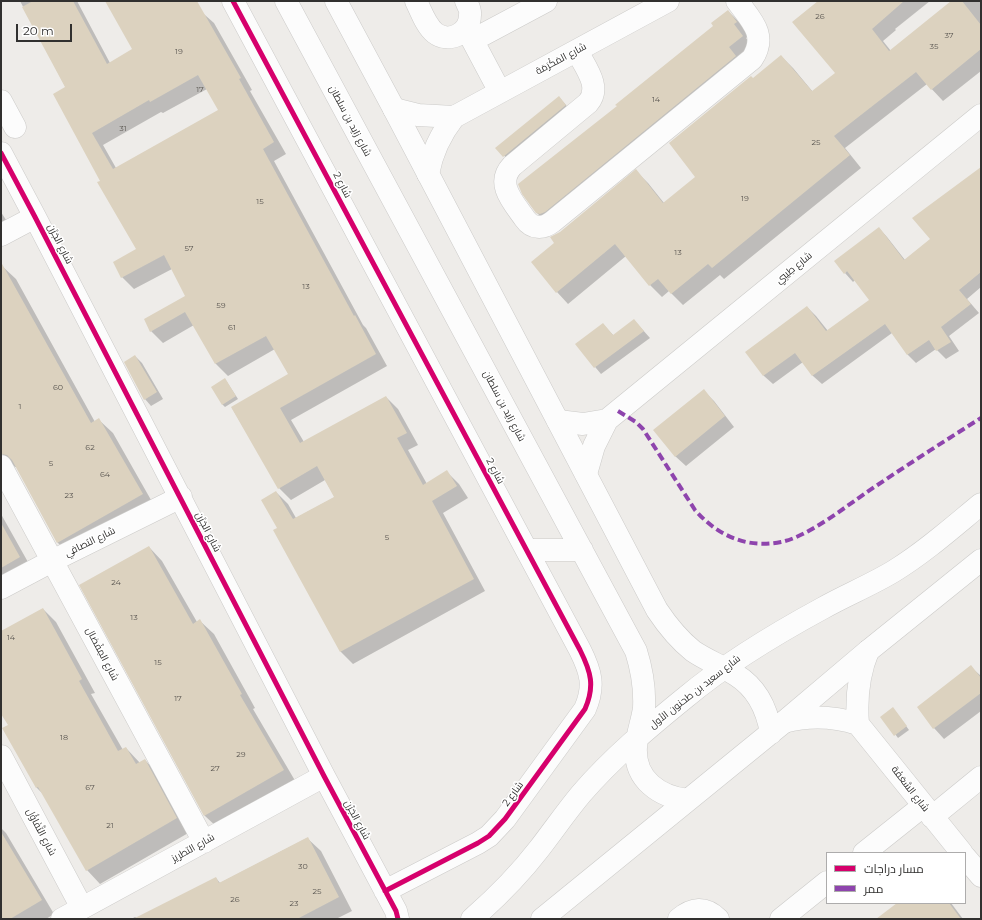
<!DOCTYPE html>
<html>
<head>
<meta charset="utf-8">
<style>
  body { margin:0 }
  #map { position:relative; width:982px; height:920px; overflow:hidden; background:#eeece9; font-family:Montserrat,Cairo,sans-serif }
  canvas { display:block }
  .frame { position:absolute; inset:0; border:2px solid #31302f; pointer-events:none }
  .legend { position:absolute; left:826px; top:852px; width:140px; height:52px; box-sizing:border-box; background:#fff; border:1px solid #adacac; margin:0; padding:5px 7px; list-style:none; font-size:12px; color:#31302f }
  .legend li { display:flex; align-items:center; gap:8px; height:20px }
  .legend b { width:20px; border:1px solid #adacac }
  .scale { position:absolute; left:16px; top:24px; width:56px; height:18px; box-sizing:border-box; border:2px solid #31302f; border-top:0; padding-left:5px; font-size:12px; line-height:14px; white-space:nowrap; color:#31302f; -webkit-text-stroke:3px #fff; paint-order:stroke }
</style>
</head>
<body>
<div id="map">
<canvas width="982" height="920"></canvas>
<div class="frame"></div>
<ul class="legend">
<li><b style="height:5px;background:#d6006c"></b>مسار دراجات</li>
<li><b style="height:5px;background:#8e44ad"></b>ممر</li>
</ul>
<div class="scale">20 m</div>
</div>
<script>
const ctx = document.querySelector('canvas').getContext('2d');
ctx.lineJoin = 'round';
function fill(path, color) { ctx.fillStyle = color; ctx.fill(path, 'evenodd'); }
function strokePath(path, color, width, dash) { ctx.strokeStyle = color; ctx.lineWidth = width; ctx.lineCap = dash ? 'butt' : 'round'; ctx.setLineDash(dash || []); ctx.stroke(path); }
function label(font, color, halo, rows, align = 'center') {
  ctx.font = font + ' Montserrat,Cairo,sans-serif'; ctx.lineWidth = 3; ctx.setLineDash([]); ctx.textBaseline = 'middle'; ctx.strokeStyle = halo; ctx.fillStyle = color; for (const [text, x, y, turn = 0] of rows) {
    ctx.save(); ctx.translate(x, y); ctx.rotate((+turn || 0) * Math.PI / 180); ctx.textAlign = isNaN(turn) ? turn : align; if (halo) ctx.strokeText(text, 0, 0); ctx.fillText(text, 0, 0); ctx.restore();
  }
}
const shadow = new Path2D(`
  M 20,1 L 77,1 L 110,63 L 134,50 L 107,1 L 189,1 L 214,23 L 252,90 L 250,91 L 286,154 L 274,161 L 363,325 L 366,328 L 387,366 L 291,420 L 304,442 L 386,397 L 398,409 L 418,445 L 408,450 L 427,484 L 447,472 L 459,484 L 468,498 L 443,513 L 485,591 L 353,664 L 341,652 L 274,530 L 279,528 L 276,492 L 288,504 L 296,518 L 335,497 L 325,480 L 291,500 L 279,488 L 232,408 L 289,375 L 275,349 L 228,376 L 216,364 L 194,325 L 163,343 L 151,331 L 186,296 L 172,269 L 134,289 L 122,277 L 138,250 L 102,181 L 66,88 ZM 207,89 L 220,111 L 116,168 L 103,145 L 161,112 L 163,113 Z
  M 820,1 L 930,1 L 895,29 L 896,30 L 883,41 L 891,51 L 952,1 L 981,1 L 981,71 L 943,101 L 927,84 L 845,148 L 861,168 L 724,279 L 720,275 L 683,305 L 669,291 L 662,297 L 650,285 L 626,256 L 568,304 L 557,292 L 555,243 L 560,233 L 636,171 L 648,183 L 664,203 L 697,177 L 753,79 L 781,56 L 793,68 L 813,92 L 836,73 Z
  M 728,11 L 741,24 L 750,35 L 746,38 L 755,49 L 551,226 L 537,213 Z
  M 559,97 L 572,112 L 511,163 L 497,148 Z
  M 981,168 L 981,287 L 967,299 L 979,313 L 949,336 L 959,351 L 946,359 L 936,349 L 916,363 L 908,355 L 892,333 L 822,384 L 813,376 L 803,362 L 773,384 L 764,376 L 747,352 L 807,307 L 816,316 L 828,331 L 871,300 L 855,280 L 853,282 L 845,273 L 879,228 L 887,237 L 905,260 L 931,239 Z
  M 1,212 L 13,231 L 1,238 Z
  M 2,266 L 16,279 L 95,422 L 99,420 L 113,433 L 155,507 L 71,556 L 58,543 L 17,467 L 15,467 L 1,453 L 1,267 Z
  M 634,320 L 650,338 L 601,374 L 576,344 L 603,324 L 614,336 Z
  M 135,356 L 142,363 L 163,399 L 151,406 L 145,399 Z
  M 225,379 L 238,399 L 225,407 L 222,404 Z
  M 704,391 L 714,401 L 734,427 L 686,466 L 675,456 Z
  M 1,514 L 33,571 L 1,589 Z
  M 149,547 L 162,561 L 197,622 L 200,621 L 214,634 L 255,708 L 253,709 L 297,784 L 219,829 L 205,816 L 81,585 Z
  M 43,609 L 56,622 L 95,693 L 91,694 L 123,750 L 126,748 L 140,763 L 145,760 L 158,774 L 190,832 L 100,884 L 87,870 L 43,794 L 37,788 L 9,726 L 1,711 L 1,632 Z
  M 971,667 L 981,676 L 981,711 L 944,739 L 934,728 L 918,707 Z
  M 896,712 L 909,730 L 898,738 L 882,717 Z
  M 1,828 L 6,833 L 54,914 L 46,919 L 1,919 Z
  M 307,838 L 321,851 L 352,911 L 336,919 L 131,919 L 135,917 L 137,918 L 216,878 L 220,883 Z
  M 899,903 L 951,903 L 963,919 L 877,919 Z`);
const building = new Path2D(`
  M 33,1 L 73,1 L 107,64 L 132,49 L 105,1 L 197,1 L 241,78 L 239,79 L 274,142 L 263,149 L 354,316 L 355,315 L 376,354 L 280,408 L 300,443 L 386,396 L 407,433 L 397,438 L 423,485 L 447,470 L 457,486 L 432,501 L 474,579 L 340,652 L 273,530 L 277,528 L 261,500 L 276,491 L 293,519 L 334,497 L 317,466 L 278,489 L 231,407 L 288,374 L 266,336 L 215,364 L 185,312 L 150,332 L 144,319 L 185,296 L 164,255 L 121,278 L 113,262 L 136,249 L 97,182 L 100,181 L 53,94 L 65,87 L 22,7 ZM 198,75 L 218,110 L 113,169 L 92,133 L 149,100 L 150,102 Z
  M 818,1 L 904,1 L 872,29 L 889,51 L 951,1 L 962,1 L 981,25 L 981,49 L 931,90 L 916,72 L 834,136 L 850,155 L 712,268 L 708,264 L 671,294 L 658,279 L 649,286 L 615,244 L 556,293 L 531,262 L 554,243 L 550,237 L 560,232 L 636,169 L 663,203 L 695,177 L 669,143 L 751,76 L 753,78 L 781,55 L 812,91 L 835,73 L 792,22 Z
  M 728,10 L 737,22 L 734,24 L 743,36 L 729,47 L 736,56 L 545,212 L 540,214 L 536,213 L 522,194 L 518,184 L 617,106 L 615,105 L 713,26 L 711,23 Z
  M 559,96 L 566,105 L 503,157 L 495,148 Z
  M 981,167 L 981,272 L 959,290 L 971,304 L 941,327 L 951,342 L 936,351 L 929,340 L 907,355 L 885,324 L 812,376 L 795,353 L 763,376 L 745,352 L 807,306 L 826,331 L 869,300 L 847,271 L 844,274 L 834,261 L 879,227 L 904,260 L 930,239 L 912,218 Z
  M 1,262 L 91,423 L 99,418 L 143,494 L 57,543 L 12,460 L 7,455 L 1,454 Z
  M 634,319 L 644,331 L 594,368 L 575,344 L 603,323 L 613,335 Z
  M 135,355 L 157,392 L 144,400 L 124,362 Z
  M 225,378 L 236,396 L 222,405 L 211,387 Z
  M 704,389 L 725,416 L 675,457 L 653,430 Z
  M 1,523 L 20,557 L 1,568 Z
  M 149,546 L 193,624 L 200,619 L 242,694 L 240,695 L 284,770 L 204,816 L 79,585 Z
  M 43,608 L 82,679 L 79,681 L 118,751 L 126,747 L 136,764 L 145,759 L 177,818 L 86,871 L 38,787 L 36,788 L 2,728 L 8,725 L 1,714 L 1,631 Z
  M 971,665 L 981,678 L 981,693 L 933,729 L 917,707 Z
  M 893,707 L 907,726 L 894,736 L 880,717 Z
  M 1,832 L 42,900 L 10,919 L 1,919 Z
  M 308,837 L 339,897 L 297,919 L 133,919 L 216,877 L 219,883 Z
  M 897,903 L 949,903 L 961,919 L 876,919 Z`);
const minor = new Path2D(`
  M 233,1 L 580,650 C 591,672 595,686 585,709 L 505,819 L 489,836 L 478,843 L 385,891
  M 416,1 C 421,11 426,26 435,33 C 449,44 470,33 470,15 C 471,10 468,6 466,1
  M 466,28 L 500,92
  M 473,40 L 546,1
  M 577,51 C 585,67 602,87 588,103 L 512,166 C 495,184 514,203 525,219 C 532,229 543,229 552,222 L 752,59 C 768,35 751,20 737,1
  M 1,101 L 15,127
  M 394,109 L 418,115 L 454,117
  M 1,153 L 35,217 L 324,776 L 396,911 L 398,919
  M 428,174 C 432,152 440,135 454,117 L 668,1
  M 1,235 L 35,217
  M 558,421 L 583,424 L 607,420
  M 1,466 L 204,842
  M 586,474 L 594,446 L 607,420 L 981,115
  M 1,588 L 52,561 L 181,497
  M 868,651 C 858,675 856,698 858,724 L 962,853
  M 784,722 C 810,715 833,716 858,724
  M 1,756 L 82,908
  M 932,817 L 981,777
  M 864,853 L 923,806
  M 965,857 L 981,876
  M 62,919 L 324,776
  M 679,919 C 692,908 705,906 718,919
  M 781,919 L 827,882`);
const major = new Path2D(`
  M 286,1 L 636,651 C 642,670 645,688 644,708 C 642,722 637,734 636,747 C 634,780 660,797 688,800
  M 336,1 L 394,109 L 657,610 C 667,625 678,639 693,651 C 706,660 722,666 736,675 C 757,688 767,709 771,733
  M 527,550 L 582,550
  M 472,919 C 496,898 519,875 539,849 C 553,831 566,812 581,794 C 612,758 649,727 686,697 C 728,662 775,634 823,608 C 846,595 871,585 894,571 C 925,552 953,527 981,504
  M 542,919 L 784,722 L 868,651 L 981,560`);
const quiet = new Path2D(`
  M 618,411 L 636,422 L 643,429 L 695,510 C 717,535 746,549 781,542 C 807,537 844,508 867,492 C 904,467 943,442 981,418`);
const cycleway = new Path2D(`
  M 233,1 L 580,650 C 591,672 595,686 585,709 L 505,819 L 489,836 L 478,843 L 385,891
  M 1,153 L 35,217 L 324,776 L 396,911 L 398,919`);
const numberNames = [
  ["26",820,17],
  ["37",949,36],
  ["35",934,47],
  ["19",179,52],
  ["17",200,90],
  ["14",656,100],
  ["31",123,129],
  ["25",816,143],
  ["19",745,199],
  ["15",260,202],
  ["57",189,249],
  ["13",678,253],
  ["13",306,287],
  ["59",221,306],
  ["61",232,328],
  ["60",58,388],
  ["1",20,407],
  ["62",90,448],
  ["5",51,464],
  ["64",105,475],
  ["23",69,496],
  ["5",387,538],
  ["24",116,583],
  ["13",134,618],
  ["14",11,638],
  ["15",158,663],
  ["17",178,699],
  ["18",64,738],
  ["29",241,755],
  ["27",215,769],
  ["67",90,788],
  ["21",110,826],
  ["30",303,867],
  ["25",317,892],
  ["26",235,900],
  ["23",294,904]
];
const streetNames = [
  ["شارع المَكْرَمَة",561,59,-28],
  ["شارع زايد بن سلطان",350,121,62],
  ["شارع 2",342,185,62],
  ["شارع الجَرْن",60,244,63],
  ["شارع طِيبِي",794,268,-39],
  ["شارع زايد بن سلطان",504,406,62],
  ["شارع 2",495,471,62],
  ["شارع الجَرْن",208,532,63],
  ["شارع التصافي",90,542,-26],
  ["شارع المِفْضال",102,654,62],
  ["شارع سعيد بن طحنون الأول",695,692,-38],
  ["شارع السَّعَفَة",910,789,52],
  ["شارع 2",513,794,-54],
  ["شارع الجَرْن",357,820,62],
  ["شارع التَّفَاؤُل",41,832,62],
  ["شارع التطريز",193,848,-29]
];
fill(shadow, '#0003');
fill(building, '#dcd2bf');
strokePath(minor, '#cbcac8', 23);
strokePath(major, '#cbcac8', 23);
strokePath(minor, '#fcfcfc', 22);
strokePath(major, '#fcfcfc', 22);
strokePath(quiet, '#8e44ad', 4, [8, 4]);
strokePath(cycleway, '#d6006c', 5);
label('8px', '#5c5853', null, numberNames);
label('10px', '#31302f', '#fff', streetNames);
</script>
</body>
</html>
